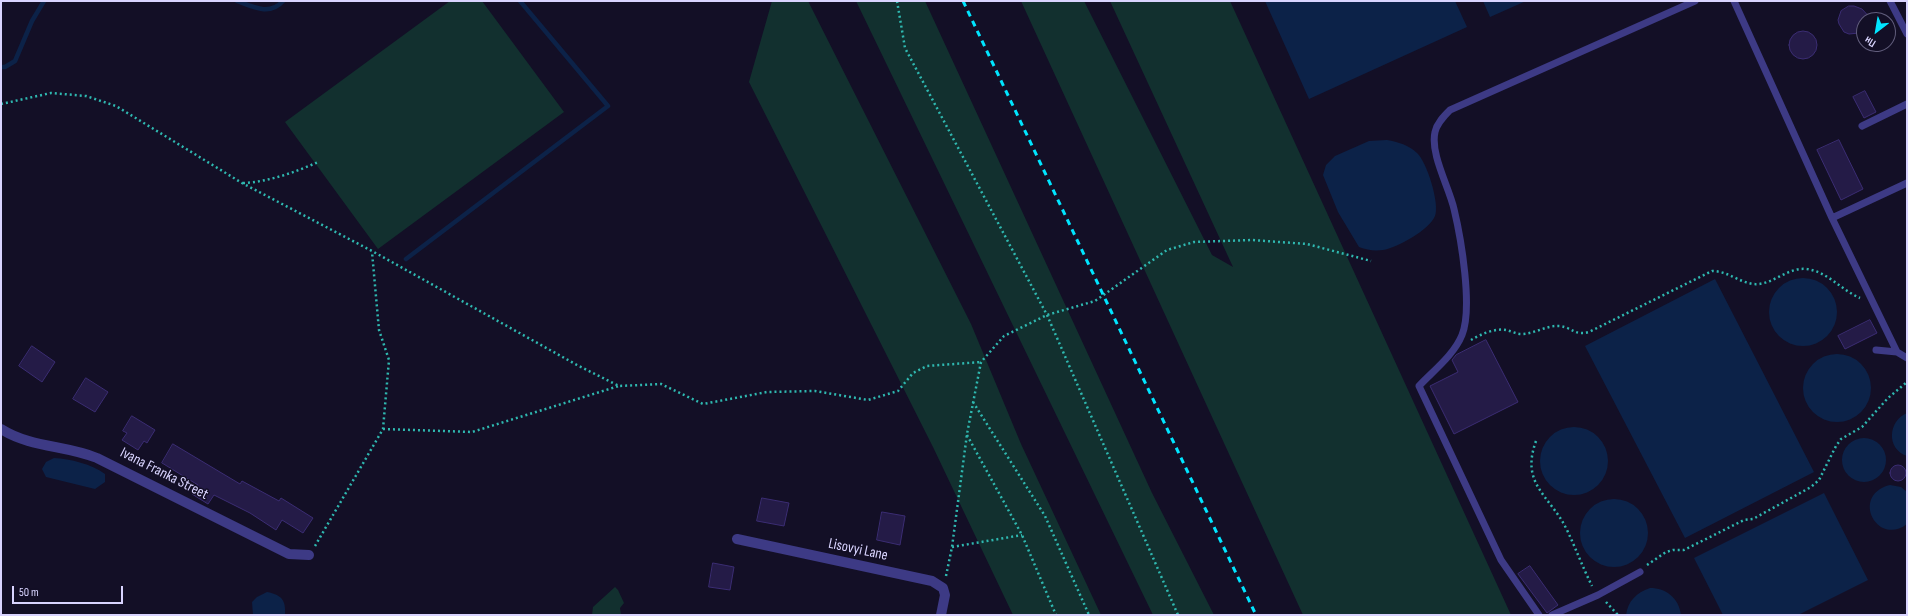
<!DOCTYPE html>
<html>
<head>
<meta charset="utf-8">
<style>
  body { margin:0 }
  #map { position:relative; width:1908px; height:616px; overflow:hidden; background:#130f26; font-family:"Sofia Sans Condensed",sans-serif }
  canvas { display:block }
  .frame { position:absolute; inset:0; border:2px solid #d9d4ff; pointer-events:none }
  .north { position:absolute; left:1856px; top:12px; width:40px; height:40px; box-sizing:border-box; background:#130f26; border:1px solid #625e7d; border-radius:50%; rotate:211deg; font-size:11px; font-weight:700; line-height:16px; text-align:center; color:#d9d4ff }
  .north::after { content:''; display:block; margin:auto; width:14px; height:18px; background:#00e5ff; clip-path:polygon(50% 0,100% 100%,50% 72%,0 100%) }
  .scale { position:absolute; left:12px; top:586px; width:111px; height:18px; box-sizing:border-box; border:2px solid #d9d4ff; border-top:0; padding-left:5px; font-size:12px; line-height:14px; white-space:nowrap; color:#d9d4ff; -webkit-text-stroke:3px #130f26; paint-order:stroke }
</style>
</head>
<body>
<div id="map">
<canvas width="1908" height="616"></canvas>
<div class="frame"></div>
<div class="north">Пн</div>
<div class="scale">50 m</div>
</div>
<script>
const ctx = document.querySelector('canvas').getContext('2d');
ctx.lineJoin = 'round';
function fill(path, color) { ctx.fillStyle = color; ctx.fill(path, 'evenodd'); }
function strokePath(path, color, width, dash) { ctx.strokeStyle = color; ctx.lineWidth = width; ctx.lineCap = dash ? 'butt' : 'round'; ctx.setLineDash(dash || []); ctx.stroke(path); }
function label(font, color, halo, rows, align = 'center') {
  ctx.font = font + ' "Sofia Sans Condensed",sans-serif'; ctx.lineWidth = 3; ctx.setLineDash([]); ctx.textBaseline = 'middle'; ctx.strokeStyle = halo; ctx.fillStyle = color; for (const [text, x, y, turn = 0] of rows) {
    ctx.save(); ctx.translate(x, y); ctx.rotate((+turn || 0) * Math.PI / 180); ctx.textAlign = isNaN(turn) ? turn : align; if (halo) ctx.strokeText(text, 0, 0); ctx.fillText(text, 0, 0); ctx.restore();
  }
}
const green = new Path2D(`
  M 450,1 L 482,1 L 564,112 L 378,249 L 285,122 Z
  M 772,1 L 808,1 L 971,324 L 1021,444 L 1101,615 L 1013,615 L 933,447 L 749,82 Z
  M 856,1 L 925,1 L 1152,493 L 1214,615 L 1153,615 Z
  M 1021,1 L 1084,1 L 1212,255 L 1233,267 L 1110,1 L 1230,1 L 1511,615 L 1303,615 Z
  M 615,587 L 618,590 L 624,603 L 620,608 L 621,615 L 592,615 L 593,607 Z`);
const water = new Path2D(`
  M 1265,1 L 1455,1 L 1467,27 L 1309,99 Z
  M 1483,1 L 1526,1 L 1490,17 Z
  M 1387,140 C 1398,142 1409,145 1417,153 C 1427,162 1440,204 1435,216 C 1429,230 1397,248 1383,250 C 1374,251 1367,250 1359,247 L 1338,212 L 1323,175 L 1326,165 L 1335,156 L 1369,141 Z
  M1769 312a34 34 0 1 1 68 0a34 34 0 1 1-68 0Z
  M 1715,279 L 1814,472 L 1685,538 L 1585,346 Z
  M1803 388a34 34 0 1 1 68 0a34 34 0 1 1-68 0Z
  M 1907,413 L 1907,456 C 1886,449 1888,421 1907,413 Z
  M1540 461a34 34 0 1 1 68 0a34 34 0 1 1-68 0Z
  M1842 460a22 22 0 1 1 44 0a22 22 0 1 1-44 0Z
  M 54,458 C 70,459 92,464 105,474 L 105,482 L 95,489 L 46,477 L 42,469 L 46,462 Z
  M 1890,485 L 1901,487 L 1907,492 L 1907,524 C 1877,547 1850,495 1890,485 Z
  M 1824,493 L 1868,580 L 1798,615 L 1723,615 L 1694,558 Z
  M1580 533a34 34 0 1 1 68 0a34 34 0 1 1-68 0Z
  M 1650,588 C 1666,588 1679,598 1681,615 L 1626,615 C 1628,601 1636,593 1650,588 Z
  M 267,592 C 282,595 286,600 285,615 L 253,615 L 252,602 L 257,597 Z`);
const stream = new Path2D(`
  M 237,1 C 253,7 270,16 283,1
  M 1,67 L 5,67 L 15,61 L 32,21 L 44,1
  M 406,259 L 608,106 L 520,1`);
const building = new Path2D(`
  M 1849,6 L 1854,6 L 1862,9 L 1872,20 L 1864,20 L 1864,30 L 1859,33 L 1849,34 L 1844,32 L 1839,24 L 1838,20 L 1841,11 Z
  M1789 45a14 14 0 1 1 28 0a14 14 0 1 1-28 0Z
  M 1865,91 L 1876,112 L 1864,118 L 1853,97 Z
  M 1839,140 L 1863,189 L 1841,200 L 1817,150 Z
  M 1870,320 L 1877,333 L 1845,349 L 1838,336 Z
  M 1486,340 L 1518,402 L 1454,434 L 1430,386 L 1458,372 L 1452,360 L 1456,355 Z
  M 32,346 L 55,362 L 42,382 L 19,366 Z
  M 86,378 L 108,392 L 95,412 L 73,399 Z
  M 132,416 L 155,430 L 147,443 L 144,441 L 138,450 L 122,440 L 127,433 L 123,431 Z
  M 173,444 L 240,484 L 242,481 L 279,501 L 281,498 L 313,518 L 303,533 L 282,520 L 276,530 L 250,513 L 214,495 L 208,504 L 192,494 L 198,485 L 162,463 Z
  M1890 473a8 8 0 1 1 16 0a8 8 0 1 1-16 0Z
  M 762,498 L 789,503 L 784,526 L 757,521 Z
  M 882,512 L 905,516 L 900,545 L 877,540 Z
  M 713,563 L 734,567 L 730,590 L 709,587 Z
  M 1530,566 L 1558,605 L 1547,613 L 1518,574 Z`);
const path = new Path2D(`
  M 897,1 L 905,48 L 1047,315 L 1178,615
  M 1,104 L 51,93 L 86,96 L 116,106 L 242,183 L 372,251 L 577,365 L 619,386 L 661,384 L 703,404 L 767,392 L 815,391 L 868,400 L 898,391 L 913,373 L 927,366 L 981,362
  M 243,183 C 268,182 296,172 318,162
  M 1471,340 C 1481,334 1495,328 1506,330 C 1511,331 1516,334 1521,334 C 1535,334 1546,325 1560,326 C 1573,328 1575,336 1589,332 L 1712,271 C 1727,271 1739,282 1753,284 C 1772,286 1787,267 1806,269 C 1827,271 1841,290 1860,298
  M 973,402 L 1045,516 L 1089,615
  M 383,429 L 472,432 L 619,386
  M 967,435 L 1022,535 L 1056,615
  M 1536,441 C 1520,485 1550,495 1567,530 C 1576,549 1583,568 1592,586
  M 315,546 L 383,429 L 389,360 L 379,330 L 372,252
  M 952,547 L 1022,535
  M 1647,565 L 1666,552 L 1673,550 L 1684,550 L 1744,520 L 1753,519 L 1811,487 L 1819,480 L 1836,446 L 1841,439 L 1862,427 L 1888,398 L 1907,382
  M 946,576 L 952,547 L 967,434 L 981,362 L 1004,336 L 1047,315 L 1095,301 L 1167,250 L 1194,242 L 1252,240 L 1307,244 L 1371,261
  M 1606,602 L 1618,615`);
const service = new Path2D(`
  M 1734,1 L 1832,218 L 1897,352 L 1907,358
  M 1890,1 L 1907,34
  M 1862,126 L 1907,104
  M 1832,218 L 1907,183
  M 1876,350 L 1897,352
  M 1539,615 L 1501,560 L 1419,386 C 1433,371 1454,355 1462,335 C 1473,308 1461,238 1454,209 C 1449,187 1430,154 1435,132 C 1437,123 1444,116 1450,110 L 1695,1
  M 1552,615 L 1598,595 L 1640,572`);
const minor = new Path2D(`
  M 1,429 C 31,448 66,445 97,458 L 289,554 L 309,555
  M 737,539 L 932,581 L 943,588 L 945,595 L 941,615`);
const rail = new Path2D(`
  M 963,1 L 1256,615`);
const streetNames = [
  ["Ivana Franka Street",164,474,27],
  ["Lisovyi Lane",858,550,12]
];
fill(green, '#12302f');
fill(water, '#0c2248');
strokePath(stream, '#0c2248', 4.5);
fill(building, '#241b47');
strokePath(building, '#3b2d73', 1);
strokePath(path, '#2fb8b0', 2.5, [2, 3]);
strokePath(service, '#3d3a85', 7);
strokePath(minor, '#3d3a85', 10);
strokePath(rail, '#00e5ff', 3, [6, 5]);
label('15px', '#d9d4ff', '#130f26', streetNames);
</script>
</body>
</html>
